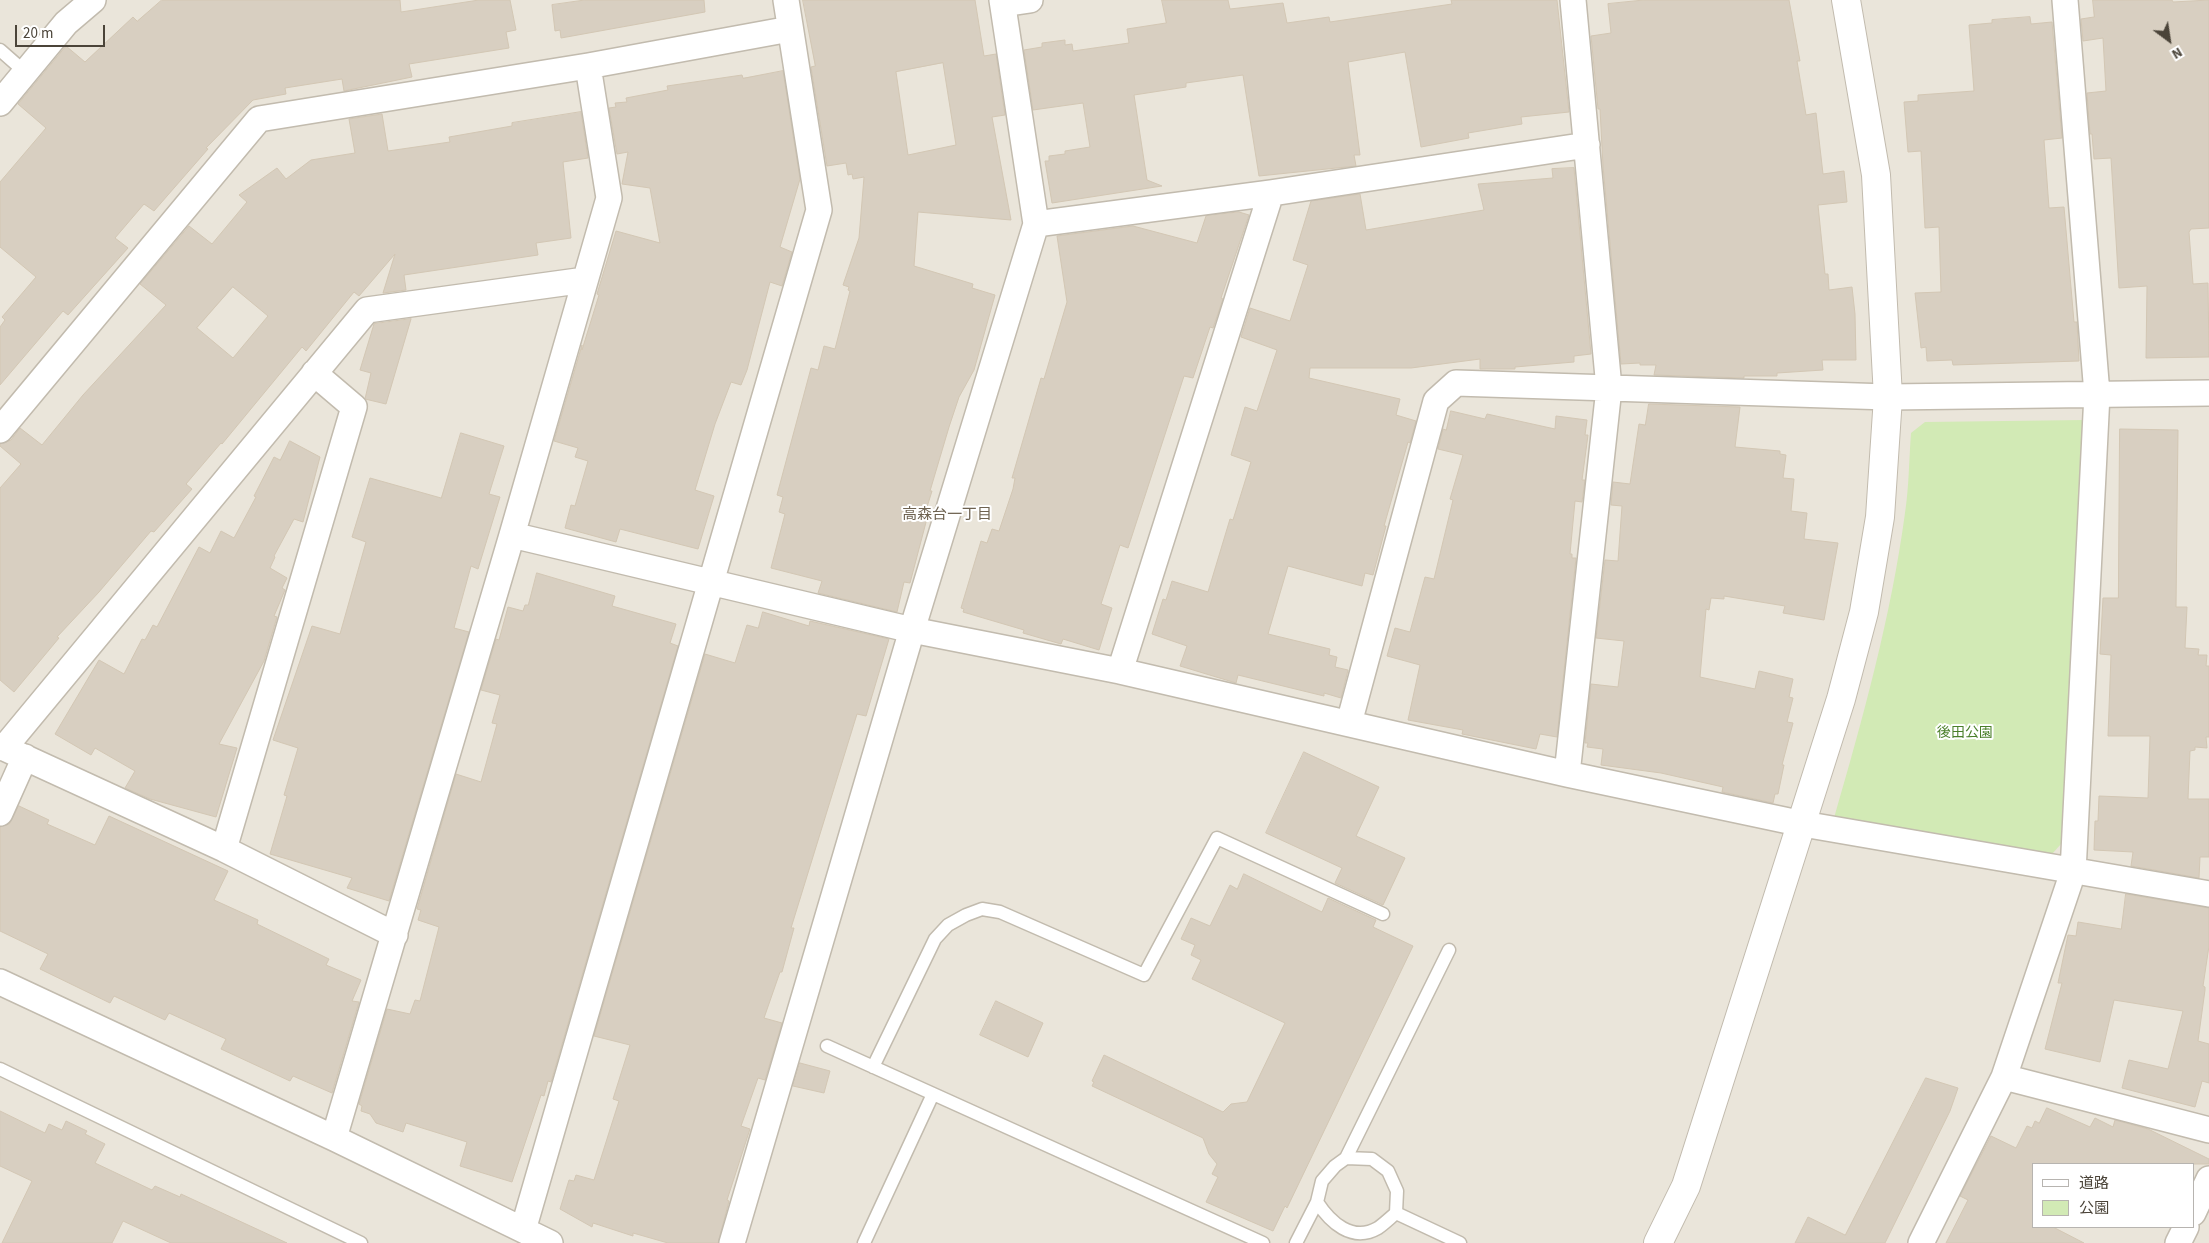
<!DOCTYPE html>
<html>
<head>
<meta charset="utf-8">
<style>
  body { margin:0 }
  #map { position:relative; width:2209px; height:1243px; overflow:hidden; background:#f6f3ec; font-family:"Source Sans 3","Noto Sans JP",sans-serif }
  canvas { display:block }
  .legend { position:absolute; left:2032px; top:1163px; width:162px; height:65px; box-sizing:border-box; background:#fff; border:1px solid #b7b4b0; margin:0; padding:6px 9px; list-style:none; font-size:15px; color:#4b4439 }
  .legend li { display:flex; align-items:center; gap:10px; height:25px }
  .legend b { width:25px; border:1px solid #b7b4b0 }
  .north { position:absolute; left:2144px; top:15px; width:50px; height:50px; -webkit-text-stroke:4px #fff; paint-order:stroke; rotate:149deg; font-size:14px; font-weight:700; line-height:20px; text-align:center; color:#4b4439 }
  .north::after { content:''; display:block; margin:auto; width:18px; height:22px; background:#4b4439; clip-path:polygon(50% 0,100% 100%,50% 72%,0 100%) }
  .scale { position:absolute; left:15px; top:25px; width:90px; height:22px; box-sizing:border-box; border:2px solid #4b4439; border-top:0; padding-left:6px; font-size:15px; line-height:18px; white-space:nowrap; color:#4b4439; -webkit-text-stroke:4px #fff; paint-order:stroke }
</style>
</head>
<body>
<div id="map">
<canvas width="2209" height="1243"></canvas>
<ul class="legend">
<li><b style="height:6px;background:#fff"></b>道路</li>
<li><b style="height:14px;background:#d2eab5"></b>公園</li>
</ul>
<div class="north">N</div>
<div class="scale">20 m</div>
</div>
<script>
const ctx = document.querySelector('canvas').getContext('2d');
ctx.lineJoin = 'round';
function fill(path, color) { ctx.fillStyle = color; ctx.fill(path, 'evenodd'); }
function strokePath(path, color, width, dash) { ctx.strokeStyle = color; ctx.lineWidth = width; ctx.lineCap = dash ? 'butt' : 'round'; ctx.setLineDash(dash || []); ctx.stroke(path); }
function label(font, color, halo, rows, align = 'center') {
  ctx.font = font + ' "Source Sans 3","Noto Sans JP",sans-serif'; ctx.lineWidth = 4; ctx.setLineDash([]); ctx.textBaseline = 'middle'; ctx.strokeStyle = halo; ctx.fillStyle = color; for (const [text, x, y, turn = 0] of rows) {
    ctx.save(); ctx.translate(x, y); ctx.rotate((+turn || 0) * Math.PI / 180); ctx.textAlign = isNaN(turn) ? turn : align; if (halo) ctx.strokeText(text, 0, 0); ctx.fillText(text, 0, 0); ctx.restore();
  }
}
const residential = new Path2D(`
  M 0,0 L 2209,0 L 2209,1243 L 0,1243 ZM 2033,1164 L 2193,1164 L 2193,1227 L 2033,1227 Z`);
const green = new Path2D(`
  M 2084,420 L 2061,844 L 2052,854 L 1834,818 C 1863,718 1891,617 1905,513 C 1909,487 1909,460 1911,433 L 1925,422 Z`);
const building = new Path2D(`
  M 162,0 L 400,0 L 401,12 L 479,0 L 510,0 L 516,30 L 506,32 L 509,48 L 409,64 L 412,77 L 344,91 L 342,79 L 285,88 L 286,94 L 253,100 L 206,148 L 208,149 L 154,211 L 144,204 L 115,238 L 128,248 L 68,315 L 63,311 L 0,385 L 0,327 L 5,320 L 2,317 L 36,277 L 0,247 L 0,182 L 46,128 L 18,104 L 66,46 L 85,62 L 133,17 L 137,21 Z
  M 585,0 L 704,0 L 705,12 L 561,38 L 560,30 L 555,31 L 552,5 Z
  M 803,0 L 975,0 L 984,56 L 996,54 L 1005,115 L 992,117 L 1011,220 L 918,212 L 914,266 L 973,284 L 972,288 L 995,295 L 974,370 L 959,397 L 949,427 L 930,491 L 932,491 L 927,507 L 930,507 L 910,583 L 904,582 L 897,612 L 818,593 L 822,581 L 771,568 L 785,514 L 779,512 L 783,497 L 777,495 L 811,368 L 818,370 L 824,346 L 835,349 L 850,291 L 848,290 L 849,287 L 843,285 L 859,238 L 864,177 L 853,179 L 852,174 L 848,175 L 846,163 L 827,166 L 811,67 L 815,66 ZM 943,63 L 956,145 L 908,155 L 896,72 Z
  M 1162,0 L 1228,0 L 1230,9 L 1283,3 L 1287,23 L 1329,17 L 1330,22 L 1452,4 L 1451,0 L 1557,0 L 1569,112 L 1521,117 L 1522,124 L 1468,133 L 1469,138 L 1421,147 L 1405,52 L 1348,62 L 1360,155 L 1354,155 L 1356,166 L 1259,176 L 1243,75 L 1186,83 L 1186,87 L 1134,95 L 1147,180 L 1162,186 L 1052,203 L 1045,161 L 1049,161 L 1049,156 L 1065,154 L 1065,151 L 1090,147 L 1083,103 L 1033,110 L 1024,50 L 1042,47 L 1042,43 L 1065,40 L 1065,45 L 1072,44 L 1073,51 L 1129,43 L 1127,29 L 1166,23 Z
  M 1644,0 L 1789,0 L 1800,61 L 1797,61 L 1806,115 L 1816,113 L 1823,174 L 1844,171 L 1847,202 L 1818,205 L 1825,274 L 1828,274 L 1829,290 L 1852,287 L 1855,314 L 1856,360 L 1822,360 L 1823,370 L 1777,373 L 1777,376 L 1744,376 L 1744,378 L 1654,375 L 1656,365 L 1640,365 L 1640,363 L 1621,364 L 1603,166 L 1600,109 L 1598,109 L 1591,36 L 1611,33 L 1608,4 Z
  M 2093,0 L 2172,0 L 2173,2 L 2209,0 L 2209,228 L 2191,229 L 2189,232 L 2193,284 L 2208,283 L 2209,357 L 2146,358 L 2147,286 L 2119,288 L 2111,158 L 2094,159 L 2092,134 L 2090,134 L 2087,93 L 2106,91 L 2103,38 L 2083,41 L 2081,19 L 2094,17 Z
  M 2030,17 L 2031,24 L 2052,22 L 2062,138 L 2044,140 L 2049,208 L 2064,207 L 2074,322 L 2077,322 L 2079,361 L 1953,365 L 1952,360 L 1927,361 L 1926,347 L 1921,348 L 1915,293 L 1941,292 L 1939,227 L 1925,228 L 1921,151 L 1908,152 L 1904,102 L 1918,101 L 1918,95 L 1974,91 L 1969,25 L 1992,23 L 1992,20 Z
  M 783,71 L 800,179 L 780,247 L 792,252 L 782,286 L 770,282 L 747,370 L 741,385 L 731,382 L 715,424 L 695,490 L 714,496 L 698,549 L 620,529 L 616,542 L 565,528 L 571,505 L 575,506 L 588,461 L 575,457 L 578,448 L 554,441 L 582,345 L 582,350 L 599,295 L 597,294 L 616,231 L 660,243 L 650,188 L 622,184 L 628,152 L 617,154 L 609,108 L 616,107 L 615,103 L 627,102 L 626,98 L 668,90 L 667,86 L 742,75 L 743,78 Z
  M 581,112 L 588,158 L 563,162 L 571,238 L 536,243 L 538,255 L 404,275 L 406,290 L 383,293 L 395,254 L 359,296 L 354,292 L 306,351 L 302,347 L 222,444 L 221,443 L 186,484 L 192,489 L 154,532 L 151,531 L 99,592 L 57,637 L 59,638 L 14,692 L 0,680 L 0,488 L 21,464 L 0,446 L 0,444 L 11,440 L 20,428 L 42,445 L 83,395 L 166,305 L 140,284 L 189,226 L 212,244 L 247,202 L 239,195 L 277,168 L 286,179 L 311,160 L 355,153 L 349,119 L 382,114 L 388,151 L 450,142 L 449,137 L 512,126 L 512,123 ZM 233,287 L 268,316 L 233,358 L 197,328 Z
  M 1574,168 L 1591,354 L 1574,356 L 1574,362 L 1515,367 L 1515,369 L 1480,369 L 1480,359 L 1411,368 L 1310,368 L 1309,378 L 1400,399 L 1396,415 L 1416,421 L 1410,443 L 1408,442 L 1384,526 L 1386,526 L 1373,575 L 1365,573 L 1362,586 L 1288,566 L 1268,634 L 1330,649 L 1329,655 L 1337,657 L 1335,667 L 1348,670 L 1341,698 L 1324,693 L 1324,696 L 1238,675 L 1236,683 L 1180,666 L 1187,646 L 1152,634 L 1163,599 L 1166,600 L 1172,581 L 1208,592 L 1230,519 L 1233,520 L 1251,462 L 1231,455 L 1245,407 L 1257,411 L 1277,350 L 1241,337 L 1250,308 L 1290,321 L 1308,265 L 1293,260 L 1311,201 L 1360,194 L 1366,230 L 1484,210 L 1478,184 L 1553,178 L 1552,169 Z
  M 1239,212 L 1249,215 L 1221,298 L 1223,299 L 1213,328 L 1210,327 L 1193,378 L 1184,376 L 1128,548 L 1120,545 L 1101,604 L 1112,608 L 1099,650 L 1063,639 L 1061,644 L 1023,633 L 1024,630 L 963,612 L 964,609 L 961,608 L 981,541 L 987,543 L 992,529 L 999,531 L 1013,489 L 1015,478 L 1012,478 L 1041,378 L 1044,379 L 1067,302 L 1057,236 L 1133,226 L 1197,243 L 1206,216 Z
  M 411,319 L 386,404 L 365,399 L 371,373 L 360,370 L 374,324 Z
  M 1649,404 L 1740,407 L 1735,447 L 1780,451 L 1780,454 L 1786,455 L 1783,478 L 1794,479 L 1791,511 L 1807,513 L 1804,539 L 1838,543 L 1824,620 L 1783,613 L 1785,606 L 1724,596 L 1724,599 L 1711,598 L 1709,610 L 1706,609 L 1700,677 L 1755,689 L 1759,671 L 1793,679 L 1789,697 L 1793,698 L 1787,722 L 1793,723 L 1782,765 L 1784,765 L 1778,794 L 1775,794 L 1773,803 L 1722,792 L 1723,787 L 1661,773 L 1601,765 L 1603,749 L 1587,747 L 1588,743 L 1585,743 L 1591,684 L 1618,687 L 1624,641 L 1596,638 L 1605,560 L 1618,561 L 1622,506 L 1611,505 L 1613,482 L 1630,484 L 1639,424 L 1645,425 Z
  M 1451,411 L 1485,419 L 1487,414 L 1555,429 L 1556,416 L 1587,420 L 1585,435 L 1588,435 L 1582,480 L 1585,480 L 1582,502 L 1575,501 L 1570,554 L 1572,554 L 1572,558 L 1576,558 L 1557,737 L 1540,734 L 1536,749 L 1462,734 L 1463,730 L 1408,720 L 1420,665 L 1387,656 L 1395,628 L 1410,632 L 1425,577 L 1434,579 L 1453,500 L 1450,499 L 1463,455 L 1438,449 L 1443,429 L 1446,430 Z
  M 2120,429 L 2178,430 L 2176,607 L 2187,607 L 2185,648 L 2199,649 L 2198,655 L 2207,655 L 2206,666 L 2209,666 L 2209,737 L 2206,737 L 2207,748 L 2195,747 L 2195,750 L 2190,751 L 2188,799 L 2209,799 L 2209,857 L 2200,857 L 2199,878 L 2131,866 L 2133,852 L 2094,850 L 2095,821 L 2098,821 L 2099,796 L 2148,798 L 2150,736 L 2108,736 L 2111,655 L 2100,654 L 2103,598 L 2118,598 Z
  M 461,433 L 504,446 L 489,494 L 500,497 L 478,569 L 471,566 L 454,628 L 469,632 L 389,901 L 347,888 L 352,878 L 270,854 L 287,796 L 284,795 L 298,748 L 273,740 L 312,626 L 340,634 L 366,542 L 352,537 L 370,478 L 441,498 Z
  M 290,441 L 320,457 L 303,522 L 294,519 L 274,556 L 275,557 L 270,568 L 287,578 L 282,588 L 285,590 L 274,616 L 277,617 L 264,661 L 219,744 L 237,748 L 216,817 L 150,799 L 125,788 L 135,771 L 95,748 L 91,755 L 55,734 L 99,660 L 124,674 L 142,639 L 145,640 L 153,625 L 157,627 L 199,547 L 210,553 L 221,531 L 234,538 L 256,497 L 254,496 L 274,457 L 280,460 Z
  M 537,573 L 615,596 L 612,606 L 676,624 L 670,643 L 678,646 L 551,1082 L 548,1081 L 544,1096 L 541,1095 L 512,1182 L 460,1166 L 467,1142 L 406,1123 L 403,1132 L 376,1123 L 370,1114 L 361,1111 L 362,1106 L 359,1104 L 387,1009 L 410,1014 L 415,1000 L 420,1001 L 439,927 L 418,920 L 421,910 L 417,909 L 456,774 L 481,782 L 497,724 L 492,723 L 500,695 L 481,690 L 496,639 L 499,640 L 508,607 L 523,611 L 525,605 L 528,605 Z
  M 763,612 L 809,626 L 810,621 L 889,639 L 866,716 L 857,714 L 791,928 L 794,928 L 782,972 L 780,972 L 764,1018 L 782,1023 L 765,1080 L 758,1078 L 741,1126 L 750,1129 L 727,1200 L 729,1201 L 718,1243 L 668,1243 L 633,1233 L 633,1236 L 593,1223 L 592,1227 L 560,1209 L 569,1180 L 574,1181 L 576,1175 L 594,1180 L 619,1101 L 613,1099 L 630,1045 L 594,1036 L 705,654 L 735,663 L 747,625 L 758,628 Z
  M 1304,752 L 1379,787 L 1356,836 L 1405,858 L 1383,905 L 1335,883 L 1342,868 L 1266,833 Z
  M 19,806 L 49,820 L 47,824 L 95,845 L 109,816 L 228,871 L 214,900 L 258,920 L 257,924 L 329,959 L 326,965 L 361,980 L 352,1001 L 359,1002 L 332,1093 L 293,1076 L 290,1081 L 221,1049 L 226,1039 L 169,1013 L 165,1020 L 114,996 L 110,1003 L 40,969 L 48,954 L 0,931 L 0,827 L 9,824 Z
  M 1244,874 L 1322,912 L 1328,898 L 1376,920 L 1373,927 L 1413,946 L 1287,1208 L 1285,1206 L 1273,1231 L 1206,1202 L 1218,1177 L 1212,1174 L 1217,1164 L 1209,1154 L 1203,1138 L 1092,1086 L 1094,1082 L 1092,1081 L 1104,1055 L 1223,1112 L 1231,1104 L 1247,1102 L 1285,1023 L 1192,979 L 1201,960 L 1191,955 L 1195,945 L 1181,939 L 1191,918 L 1210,926 L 1230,885 L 1237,889 Z
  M 2126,894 L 2209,908 L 2209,946 L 2203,986 L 2205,987 L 2205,990 L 2198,1041 L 2209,1044 L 2209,1083 L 2202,1081 L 2195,1107 L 2122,1088 L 2129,1060 L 2168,1069 L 2183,1011 L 2114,1000 L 2100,1062 L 2045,1049 L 2062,983 L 2058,983 L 2068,935 L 2076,936 L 2078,922 L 2121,929 Z
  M 996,1001 L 1043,1023 L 1028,1057 L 980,1035 Z
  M 800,1063 L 830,1071 L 824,1093 L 793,1086 Z
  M 1926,1078 L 1958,1088 L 1950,1111 L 1885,1243 L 1795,1243 L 1808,1217 L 1845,1235 Z
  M 2047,1108 L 2090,1127 L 2095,1118 L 2113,1127 L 2115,1120 L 2148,1129 L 2209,1159 L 2209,1164 L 2033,1164 L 2033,1227 L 2053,1227 L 2084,1243 L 1946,1243 L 1968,1200 L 1960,1196 L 1991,1136 L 2016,1148 L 2027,1126 L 2032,1128 L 2035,1121 L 2039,1123 Z
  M 0,1111 L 45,1133 L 49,1124 L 62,1130 L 66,1121 L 87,1131 L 85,1134 L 105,1144 L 95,1163 L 152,1190 L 155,1186 L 180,1197 L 181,1194 L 287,1243 L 171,1243 L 123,1221 L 112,1243 L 2,1243 L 32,1181 L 0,1166 Z`);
const service = new Path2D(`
  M 0,50 L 25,72
  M 827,1046 L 1263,1243
  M 873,1067 L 935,939 L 948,925 L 966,915 L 982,909 L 1000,912 L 1144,975 L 1217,838 L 1383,914
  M 0,1069 L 361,1243
  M 1346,1158 L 1372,1159 L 1388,1171 L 1397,1191 L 1396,1213 L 1460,1243
  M 1317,1202 C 1330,1222 1352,1243 1378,1228 C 1384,1224 1390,1218 1396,1213
  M 864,1243 L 933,1094
  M 1296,1243 L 1317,1202 L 1322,1181 L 1335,1166 L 1346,1158 L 1449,950`);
const minor = new Path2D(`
  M 1003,4 L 1030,0
  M 0,103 L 66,23 L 93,0
  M 1036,224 L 1271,193 L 1587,145
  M 0,430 L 259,119 L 588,66 L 790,29
  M 512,535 L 912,630 L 1120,671 L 1567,774 L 1803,824 L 2209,894
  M 1120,671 L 1271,193
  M 1349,723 L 1436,401 L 1456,383 L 1888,397 L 2209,393
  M 0,746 L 224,849 L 395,935
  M 4,748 L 367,310 L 585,280
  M 1567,774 L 1609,388 L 1573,0
  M 0,813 L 25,757
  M 224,849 L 354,407 L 314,373
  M 0,982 L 334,1138 L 550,1243
  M 2004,1077 L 2209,1130
  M 334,1138 L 512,535 L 609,198 L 588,66
  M 2193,1213 L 2209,1179
  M 523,1230 L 819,210 L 786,0
  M 732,1243 L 912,630 L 1036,224 L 1002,0
  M 1921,1243 L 2004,1077 L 2073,872 L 2097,394 L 2065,0
  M 2178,1243 L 2186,1227`);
const tertiary = new Path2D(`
  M 1658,1243 L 1686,1186 L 1841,699 L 1864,612 L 1880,517 L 1888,397 L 1876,175 L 1846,0`);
const parkNames = [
  ["後田公園",1965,734]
];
const neighbourhoodNames = [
  ["高森台一丁目",947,516]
];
fill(residential, '#eae5da');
fill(green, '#d2eab5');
fill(building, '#d8cfc1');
strokePath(building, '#d3c7b4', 1);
strokePath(service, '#c2bbae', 15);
strokePath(minor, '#c2bbae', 28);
strokePath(tertiary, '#c2bbae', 30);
strokePath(service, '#fff', 12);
strokePath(minor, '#fff', 25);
strokePath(tertiary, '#fff', 28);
label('14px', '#4a7f2a', '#fff', parkNames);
label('15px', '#6e6250', '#fff', neighbourhoodNames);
</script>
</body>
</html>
